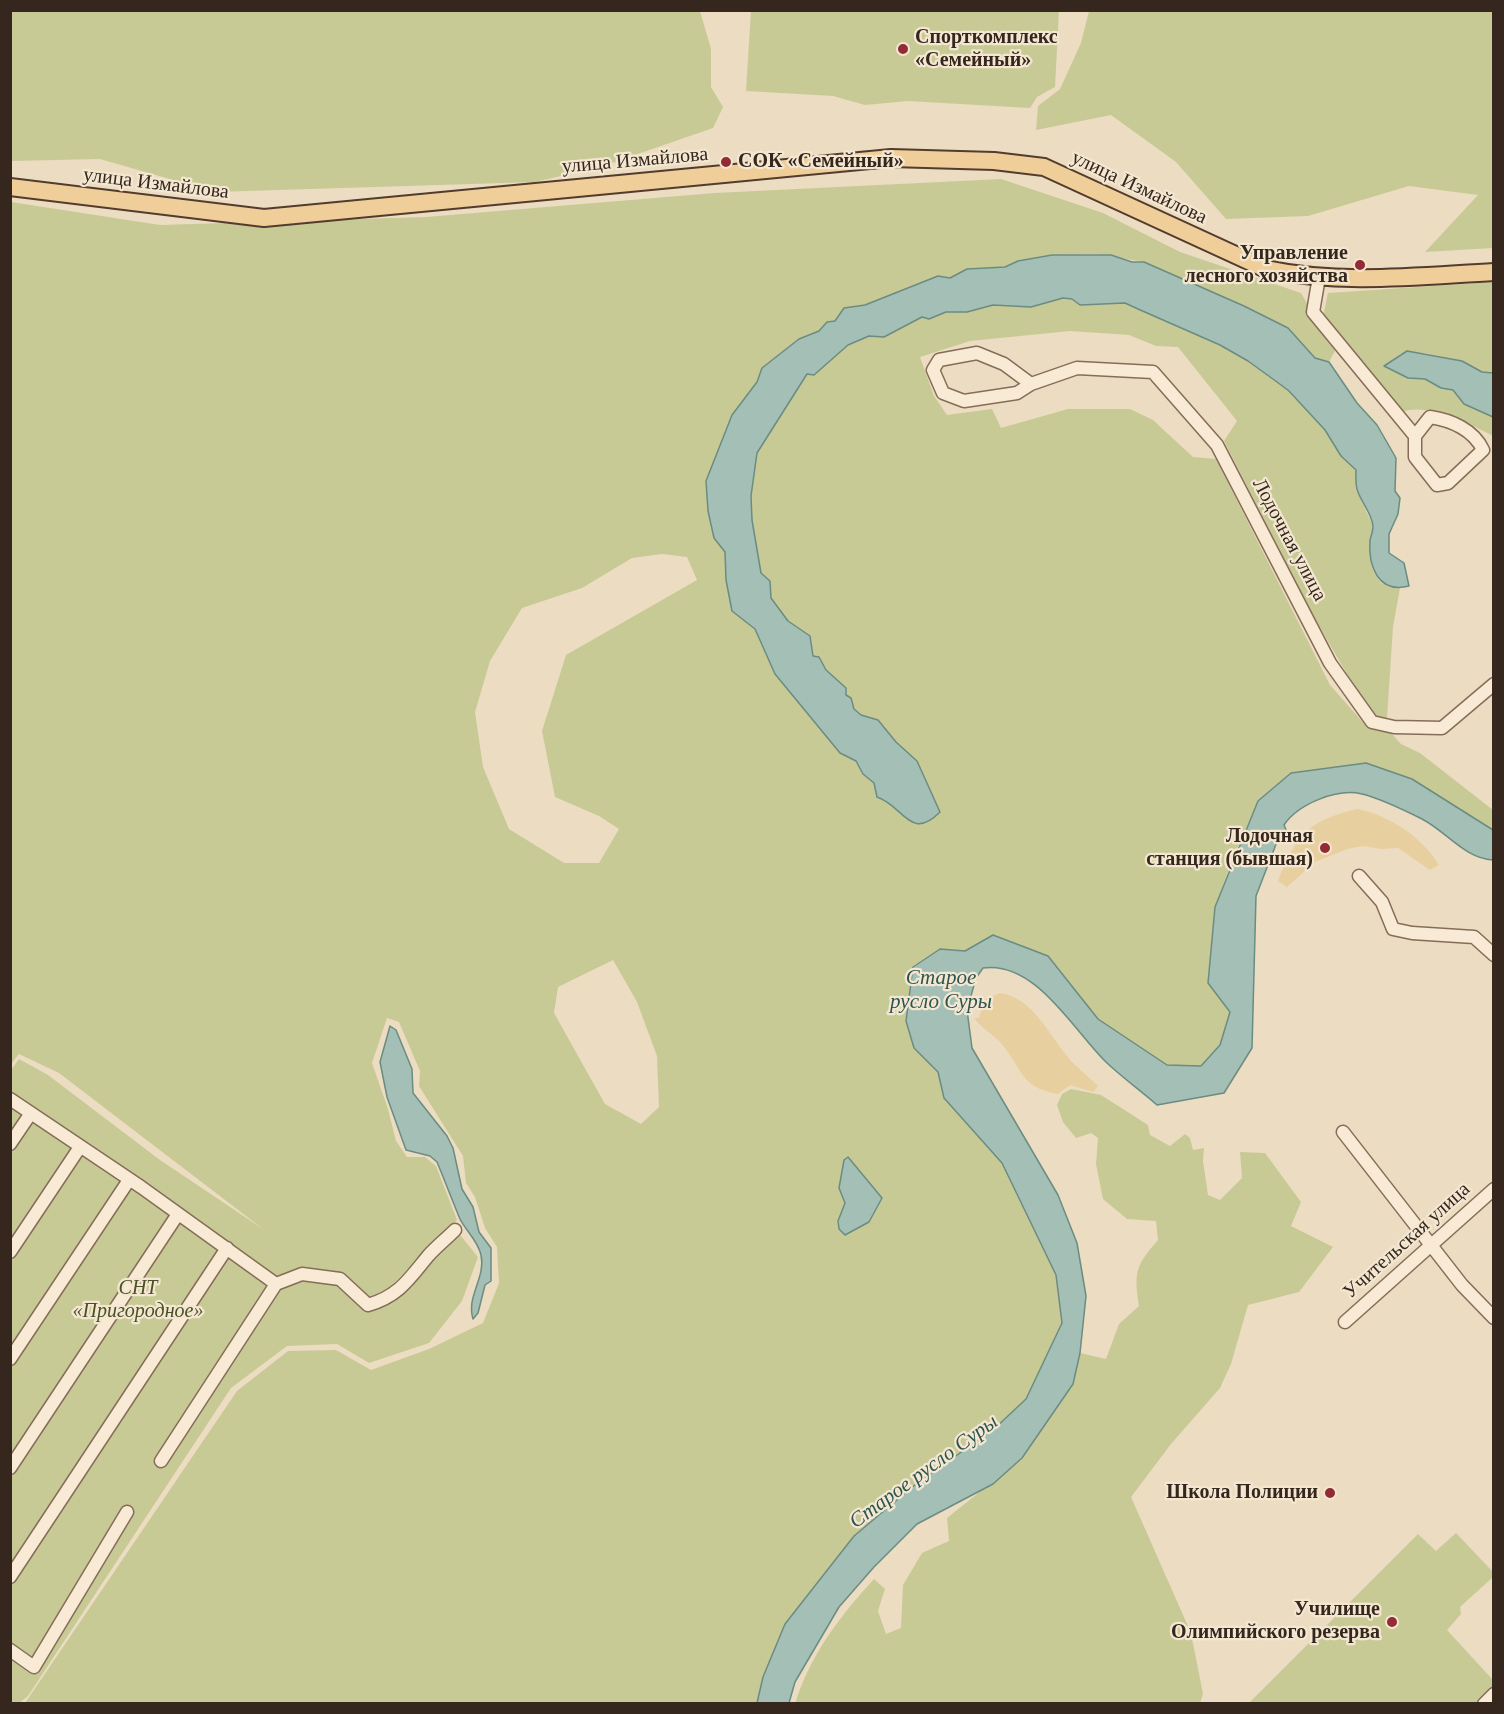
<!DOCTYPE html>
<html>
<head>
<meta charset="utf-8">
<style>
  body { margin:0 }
  #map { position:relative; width:1504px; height:1714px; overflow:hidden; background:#ecdcc1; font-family:Georgia,serif }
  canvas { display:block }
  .frame { position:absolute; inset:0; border:12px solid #35271d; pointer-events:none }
</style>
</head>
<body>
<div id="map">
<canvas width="1504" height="1714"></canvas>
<div class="frame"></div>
</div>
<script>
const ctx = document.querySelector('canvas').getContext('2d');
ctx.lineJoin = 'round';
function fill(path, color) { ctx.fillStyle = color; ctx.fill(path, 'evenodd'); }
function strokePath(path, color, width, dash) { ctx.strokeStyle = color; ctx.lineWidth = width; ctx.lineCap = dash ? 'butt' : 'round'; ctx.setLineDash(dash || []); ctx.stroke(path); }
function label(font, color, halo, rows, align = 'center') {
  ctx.font = font + ' Georgia,serif'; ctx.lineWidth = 4.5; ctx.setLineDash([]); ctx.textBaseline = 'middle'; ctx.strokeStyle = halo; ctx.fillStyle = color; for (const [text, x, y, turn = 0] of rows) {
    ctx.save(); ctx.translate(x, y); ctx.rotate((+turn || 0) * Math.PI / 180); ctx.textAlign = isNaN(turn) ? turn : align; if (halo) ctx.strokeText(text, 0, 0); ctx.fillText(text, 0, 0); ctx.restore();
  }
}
const green = new Path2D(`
  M 10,11 L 700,11 L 711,49 L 711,87 L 723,107 L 713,128 L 603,166 L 535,182 L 215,192 L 100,159 L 11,161 Z
  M 751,11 L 1059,11 L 1055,87 L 1037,97 L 1030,108 L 908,101 L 865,105 L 833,96 L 746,91 Z
  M 1089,11 L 1493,11 L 1493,248 L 1425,252 L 1478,195 L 1409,186 L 1308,216 L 1226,219 L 1176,162 L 1111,115 L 1036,130 L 1038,106 L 1060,89 L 1081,43 Z
  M 1001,179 L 1103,213 L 1180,252 L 1301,293 L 1335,351 L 1329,362 L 1315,358 L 1288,328 L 1269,318 L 1144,262 L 1097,254 L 1052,255 L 1018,261 L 1005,267 L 967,270 L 950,278 L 938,276 L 865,305 L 844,308 L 835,321 L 827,322 L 819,331 L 799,339 L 762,368 L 757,382 L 732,415 L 706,481 L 708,511 L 714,538 L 725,552 L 726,580 L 732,611 L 755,629 L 775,674 L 840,752 L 856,761 L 863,774 L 874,783 L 877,797 C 903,806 911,842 940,811 L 917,761 L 896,742 L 878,720 L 861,715 L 854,709 L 851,698 L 845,695 L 846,688 L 826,670 L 819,657 L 813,656 L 810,636 L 788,621 L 771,598 L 770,581 L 761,573 L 752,520 L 751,496 L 757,453 L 807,374 L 814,375 L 848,345 L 869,336 L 884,337 L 923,317 L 929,319 L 946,312 L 967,312 L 993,305 L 1031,307 L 1063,298 L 1072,299 L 1080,305 L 1125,303 L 1220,345 L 1248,361 L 1289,391 L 1325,430 L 1341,456 L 1356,470 L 1357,491 L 1373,526 L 1370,539 L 1372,569 L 1381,583 L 1400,588 L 1393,627 L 1387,718 L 1372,717 L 1311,612 L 1224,441 L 1237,421 L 1178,347 L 1156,346 L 1129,335 L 1070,331 L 970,341 L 920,357 L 934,396 L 947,415 L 992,409 L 1001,428 L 1068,409 L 1130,409 L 1153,420 L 1193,457 L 1216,459 L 1330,685 L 1368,728 L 1391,733 L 1401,744 L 1420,753 L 1493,810 L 1493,830 L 1412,779 L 1366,763 L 1291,773 L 1258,801 L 1234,856 L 1215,907 L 1208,983 L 1230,1012 L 1220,1045 L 1201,1067 L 1167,1066 L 1098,1019 L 1048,956 L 994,935 L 965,951 L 939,949 L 913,966 L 906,1021 L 914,1048 L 938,1072 L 944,1098 L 1002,1163 L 1056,1275 L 1062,1323 L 1026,1399 L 994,1429 L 916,1484 L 854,1536 L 785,1625 L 763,1677 L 757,1703 L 25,1703 L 237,1391 L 288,1351 L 336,1350 L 371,1370 L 429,1349 L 483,1323 L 499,1283 L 497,1247 L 485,1228 L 475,1197 L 466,1183 L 463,1156 L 419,1086 L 420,1071 L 399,1022 L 387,1018 L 372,1063 L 388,1109 L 396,1141 L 407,1157 L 425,1157 L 436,1166 L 457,1220 L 390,1287 L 367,1299 L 345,1278 L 328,1274 L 370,1309 L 412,1287 L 437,1250 L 454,1235 L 461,1236 L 478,1257 L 462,1301 L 429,1343 L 369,1363 L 337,1344 L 287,1346 L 231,1388 L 28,1696 L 19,1703 L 11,1703 L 11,1070 L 19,1059 L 48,1075 L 160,1160 L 263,1229 L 59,1073 L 19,1054 L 11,1064 L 11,202 L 160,225 L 426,217 L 715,193 ZM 662,554 L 687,557 L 697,580 L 566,655 L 542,731 L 555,797 L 599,816 L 619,829 L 599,863 L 564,863 L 509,829 L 483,767 L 475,712 L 490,661 L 522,608 L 582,588 L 632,558 ZM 613,960 L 637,1002 L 657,1056 L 659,1107 L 641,1124 L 605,1104 L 554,1013 L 558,987 ZM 848,1157 L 882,1198 L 869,1222 L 845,1235 L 839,1229 L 838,1221 L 845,1203 L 839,1188 L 845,1160 Z
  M 1493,282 L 1493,373 L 1482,372 L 1462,361 L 1424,353 L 1402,353 L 1384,366 L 1408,378 L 1425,379 L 1441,388 L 1453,390 L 1464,404 L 1493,417 L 1493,436 C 1471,424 1427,402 1402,412 L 1323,317 L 1328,293 Z
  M 1071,1089 L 1101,1095 L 1148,1125 L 1150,1135 L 1170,1146 L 1185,1134 L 1190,1138 L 1193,1150 L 1204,1148 L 1203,1161 L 1208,1195 L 1220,1200 L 1242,1178 L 1240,1152 L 1265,1153 L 1301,1202 L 1291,1226 L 1333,1247 L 1299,1292 L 1248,1305 L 1231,1364 L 1220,1388 L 1171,1444 L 1131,1497 L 1191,1633 L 1203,1694 L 1200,1703 L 795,1704 C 810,1655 840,1616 874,1579 L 885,1589 L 878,1611 L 886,1634 L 901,1628 L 903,1585 L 922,1553 L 949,1541 L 947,1518 L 1022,1458 L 1073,1384 L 1080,1353 L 1106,1359 L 1119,1324 L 1139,1306 C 1134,1273 1135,1266 1158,1240 L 1156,1221 L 1127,1219 L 1103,1199 L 1096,1164 L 1098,1138 L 1091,1133 L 1076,1138 L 1063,1122 L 1057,1105 L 1062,1094 Z
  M 1456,1533 L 1493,1572 L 1493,1577 L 1460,1607 L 1461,1614 L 1447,1630 L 1493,1680 L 1493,1703 L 1248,1704 L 1418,1534 L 1436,1551 Z`);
const sand = new Path2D(`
  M 1358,809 C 1390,816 1422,837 1439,865 L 1430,870 L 1398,848 L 1381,849 L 1363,846 L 1347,849 L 1315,862 L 1287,887 L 1278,881 C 1296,834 1309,820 1358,809 Z
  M 1000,993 C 1035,998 1051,1040 1073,1063 C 1081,1071 1090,1078 1098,1086 L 1093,1092 L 1070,1085 L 1058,1094 C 1019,1087 1023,1069 1001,1043 C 993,1034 981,1028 974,1018 L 979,1018 L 984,1000 Z`);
const water = new Path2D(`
  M 1052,255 L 1111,255 L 1132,262 L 1144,262 L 1244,306 L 1288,328 L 1315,358 L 1329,362 L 1357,403 L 1377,425 L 1396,458 L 1395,491 L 1400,498 L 1398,514 L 1389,534 L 1389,553 L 1404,563 L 1409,586 C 1378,594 1368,566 1370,540 C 1371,536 1373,531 1373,526 C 1372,514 1362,503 1358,492 C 1355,485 1356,477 1356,470 L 1341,456 L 1325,430 L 1289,391 L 1277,382 L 1248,361 L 1220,345 L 1138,309 L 1125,303 L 1080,305 L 1072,299 L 1063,298 L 1031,307 L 993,305 L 967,312 L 946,312 L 929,319 L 922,317 L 884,337 L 869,336 L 848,345 L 814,375 L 807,374 L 757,453 L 751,496 L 752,520 L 761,573 L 770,581 L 771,598 L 788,621 L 810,636 L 813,656 L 819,657 L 826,670 L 846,688 L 846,695 L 851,698 L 854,709 L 861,715 L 878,720 L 896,742 L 917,761 L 940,812 C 910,842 904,806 877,797 L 874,783 L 863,774 L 856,761 L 840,753 L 775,674 L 755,629 L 732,611 L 726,580 L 725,552 L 714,538 L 708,511 L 706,481 L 732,415 L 757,382 L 762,368 L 799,339 L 819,331 L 827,322 L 835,321 L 844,308 L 865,305 L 938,276 L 950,278 L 967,269 L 1005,267 L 1018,261 Z
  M 1407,351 L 1462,361 L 1482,372 L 1493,373 L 1493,417 L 1464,404 L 1453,390 L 1441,388 L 1425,379 L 1408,378 L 1384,366 Z
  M 1366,763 L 1412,779 L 1493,830 L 1493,860 C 1464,858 1447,832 1422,819 C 1406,811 1379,798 1362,794 C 1337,788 1298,804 1284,825 L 1290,839 L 1278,839 L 1256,896 L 1252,1048 L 1224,1093 L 1157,1105 C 1141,1091 1123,1078 1107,1063 C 1075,1033 1036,960 983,968 L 976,978 L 967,1010 L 972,1048 L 1058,1195 L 1077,1243 L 1086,1296 L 1080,1353 L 1073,1384 L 1022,1458 L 993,1484 L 917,1524 L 874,1567 L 839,1607 L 795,1682 L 789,1703 L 757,1703 L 763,1677 L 785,1624 L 854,1536 L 916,1484 L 994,1429 L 1026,1399 L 1062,1323 L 1056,1275 L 1002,1163 L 944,1098 L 938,1072 L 914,1048 L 906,1021 L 913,967 L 940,949 L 965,951 L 993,935 L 1048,956 L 1098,1019 L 1167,1065 L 1201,1066 L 1220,1045 L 1230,1012 L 1208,983 L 1215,907 L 1258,801 L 1291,773 Z
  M 390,1026 L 396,1030 L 412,1069 L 413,1093 L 447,1136 L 453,1148 L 462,1189 L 473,1207 L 479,1232 L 491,1248 L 491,1281 L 485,1285 L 478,1313 L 473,1319 C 466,1296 486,1278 481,1255 C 478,1241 466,1231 460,1219 C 452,1200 445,1181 437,1162 L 430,1156 L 406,1150 L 387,1097 L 380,1062 Z
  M 848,1157 L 882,1198 L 869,1222 L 845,1235 L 839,1229 L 838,1221 L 845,1203 L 839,1188 L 844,1160 Z`);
const minor = new Path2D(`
  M 1319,277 L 1313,312 L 1415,436 L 1415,457 L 1437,485 L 1448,483 L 1483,450 C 1474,430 1451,420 1430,417 L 1415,436
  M 1031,384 L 1004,364 L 977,353 L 939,360 L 933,370 L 943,393 L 964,401 L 1017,393 L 1031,384 L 1077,368 L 1153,372 L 1217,445 L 1330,663 L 1372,722 L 1394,727 L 1442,728 L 1494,684
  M 1359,876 L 1382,902 L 1393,929 L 1412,933 L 1474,937 L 1494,955
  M 10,1099 L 141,1187 L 276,1284 L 302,1274 L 340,1279 L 368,1305 C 399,1296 409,1279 428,1256 C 436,1247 446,1239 455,1230
  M 1343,1132 L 1462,1285 L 1494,1318
  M 10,1144 L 31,1113
  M 10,1252 L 80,1147
  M 1345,1322 L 1494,1189
  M 10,1359 L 129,1180
  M 161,1461 L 276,1284
  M 10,1468 L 178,1214
  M 10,1577 L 227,1248
  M 10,1650 L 34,1667 L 127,1512
  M 1484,1704 L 1494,1694`);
const major = new Path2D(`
  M 10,187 L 264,218 L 891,158 L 994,161 L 1044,167 L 1266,269 C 1341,285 1418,276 1494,272`);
const markers = [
  [903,49,6,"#922b34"],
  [726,162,6,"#922b34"],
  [1360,265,6,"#922b34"],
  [1325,848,6,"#922b34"],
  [1330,1493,6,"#922b34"],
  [1392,1622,6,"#922b34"]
];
const poiNames = [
  ["Спорткомплекс",915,38,"left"],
  ["«Семейный»",915,61,"left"],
  ["СОК «Семейный»",738,162,"left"],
  ["Управление",1348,254],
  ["лесного хозяйства",1348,277],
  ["Лодочная",1313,837],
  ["станция (бывшая)",1313,860],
  ["Школа Полиции",1318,1493],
  ["Училище",1380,1610],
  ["Олимпийского резерва",1380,1633]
];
const streetNames = [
  ["улица Измайлова",635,161,-5],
  ["улица Измайлова",156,184,7],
  ["улица Измайлова",1139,188,25],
  ["Лодочная улица",1289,540,62],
  ["Учительская улица",1407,1241,-42]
];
const parkNames = [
  ["СНТ",138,1289],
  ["«Пригородное»",138,1312]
];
const waterNames = [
  ["Старое",941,978],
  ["русло Суры",941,1002],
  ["Старое русло Суры",924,1472,-36]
];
fill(green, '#c8ca96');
fill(sand, '#e8cf9f');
fill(water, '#a4bfb5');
strokePath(water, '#6b8c82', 1.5);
strokePath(minor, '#856d59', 15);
strokePath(major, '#533c2e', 20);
strokePath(minor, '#f8ead4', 12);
strokePath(major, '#efce9a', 16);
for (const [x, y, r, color] of markers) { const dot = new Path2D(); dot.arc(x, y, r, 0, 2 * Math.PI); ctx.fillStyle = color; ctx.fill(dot); strokePath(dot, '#f4e7d1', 2); }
label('bold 20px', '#35271d', '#f4e7d1', poiNames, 'right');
label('20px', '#35271d', '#f4e7d1', streetNames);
label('italic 20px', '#495124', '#f4e7d1', parkNames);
label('italic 21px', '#2d554f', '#f4e7d1', waterNames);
</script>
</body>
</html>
